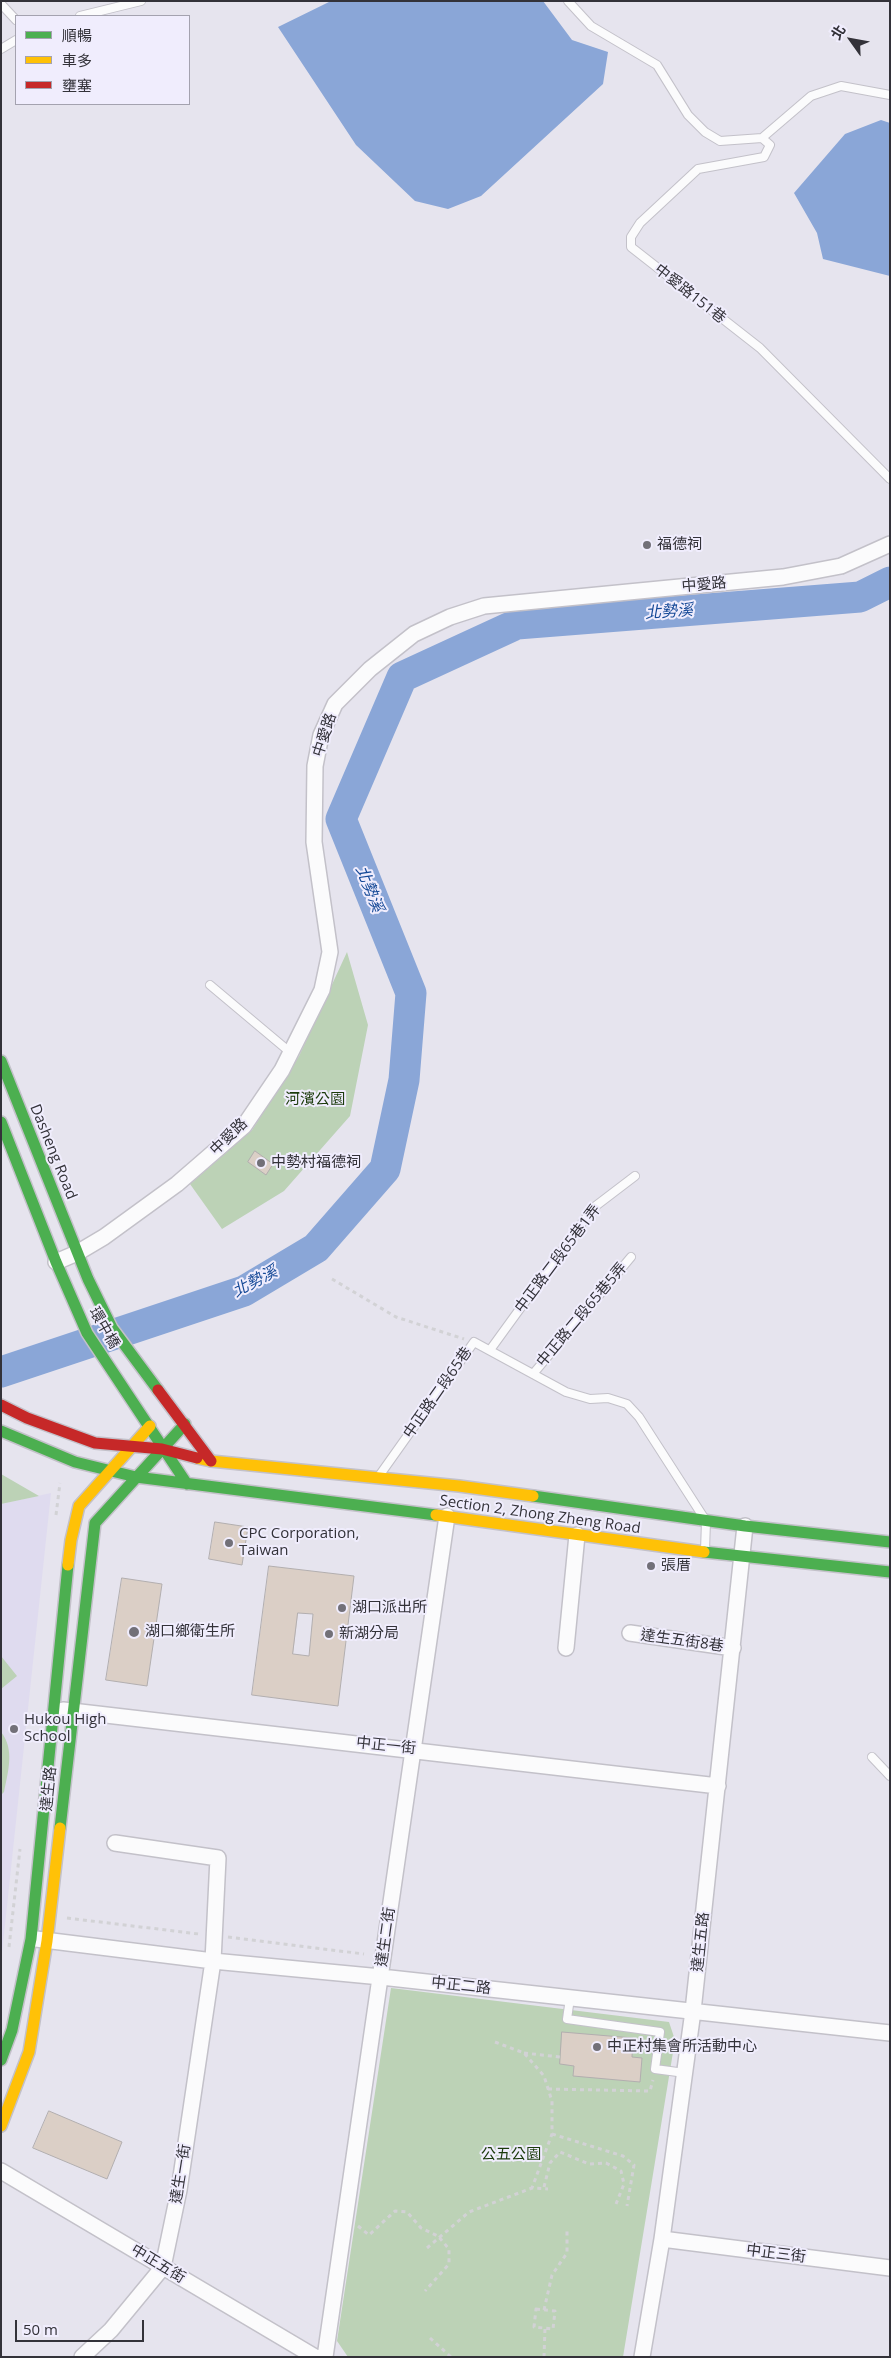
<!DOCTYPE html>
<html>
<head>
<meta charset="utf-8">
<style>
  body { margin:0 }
  #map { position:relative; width:891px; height:2358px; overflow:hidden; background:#e6e4ee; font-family:"Open Sans","Noto Sans TC",sans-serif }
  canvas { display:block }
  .frame { position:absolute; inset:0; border:2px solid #333239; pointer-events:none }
  .legend { position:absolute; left:15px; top:15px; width:175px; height:90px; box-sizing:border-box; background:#f0edfd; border:1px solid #a4a2af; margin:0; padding:6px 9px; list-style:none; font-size:15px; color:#333239 }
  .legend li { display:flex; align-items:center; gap:10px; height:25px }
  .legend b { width:25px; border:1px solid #a4a2af }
  .north { position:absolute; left:826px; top:15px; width:50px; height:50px; -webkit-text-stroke:4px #f0edfd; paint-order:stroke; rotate:302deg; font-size:14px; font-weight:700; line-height:20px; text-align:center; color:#333239 }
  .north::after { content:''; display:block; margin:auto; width:18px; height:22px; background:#333239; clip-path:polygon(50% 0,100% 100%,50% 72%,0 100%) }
  .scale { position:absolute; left:15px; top:2320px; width:129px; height:22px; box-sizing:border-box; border:2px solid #333239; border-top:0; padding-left:6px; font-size:15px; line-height:18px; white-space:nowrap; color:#333239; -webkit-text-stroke:4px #f0edfd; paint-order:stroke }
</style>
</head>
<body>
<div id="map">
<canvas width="891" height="2358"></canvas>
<div class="frame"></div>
<ul class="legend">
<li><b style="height:6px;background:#4caf50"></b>順暢</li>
<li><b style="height:6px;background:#ffc107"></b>車多</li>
<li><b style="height:6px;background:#c62828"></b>壅塞</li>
</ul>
<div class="north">北</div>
<div class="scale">50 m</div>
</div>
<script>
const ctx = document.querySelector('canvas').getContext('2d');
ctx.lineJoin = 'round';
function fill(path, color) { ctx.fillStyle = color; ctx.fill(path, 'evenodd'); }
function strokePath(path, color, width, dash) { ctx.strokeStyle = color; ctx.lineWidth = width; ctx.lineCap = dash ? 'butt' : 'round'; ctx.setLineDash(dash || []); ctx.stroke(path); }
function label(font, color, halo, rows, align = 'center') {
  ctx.font = font + ' "Open Sans","Noto Sans TC",sans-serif'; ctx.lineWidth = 4; ctx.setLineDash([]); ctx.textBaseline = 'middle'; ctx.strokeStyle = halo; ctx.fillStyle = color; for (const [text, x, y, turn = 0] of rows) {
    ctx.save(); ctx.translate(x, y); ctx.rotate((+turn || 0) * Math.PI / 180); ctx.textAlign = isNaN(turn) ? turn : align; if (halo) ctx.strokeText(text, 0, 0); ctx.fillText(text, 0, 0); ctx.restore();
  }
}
const built = new Path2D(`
  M 51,1493 L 2,1953 L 1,1960 L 1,1504 Z`);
const green = new Path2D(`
  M 347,952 L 368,1025 L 350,1116 L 284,1191 L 222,1229 L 190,1184 L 252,1130 L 299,1056 Z
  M 1,1474 L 39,1496 L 1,1504 Z
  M 1,1656 L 17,1676 L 1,1689 Z
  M 1,1732 C 15,1749 8,1772 4,1792 L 1,1795 Z
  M 391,1988 L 669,2022 L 675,2040 L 623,2357 L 348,2357 L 337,2341 Z`);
const water = new Path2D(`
  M 331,1 L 543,1 L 572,40 L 608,52 L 603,84 L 481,196 L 448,209 L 415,201 L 356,145 L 278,27 Z
  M 881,120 L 890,123 L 890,276 L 823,259 L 817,233 L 794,193 L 845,134 Z`);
const river = new Path2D(`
  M 1,1372 L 244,1291 L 316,1248 L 385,1169 L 404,1080 L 411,993 L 341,819 L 402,677 L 517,624 L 860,597 L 890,582`);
const building = new Path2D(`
  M 255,1151 L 273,1164 L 266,1175 L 248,1162 Z
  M 215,1522 L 248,1527 L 242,1565 L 209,1559 Z
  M 269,1566 L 354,1576 L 338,1706 L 252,1695 ZM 298,1613 L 313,1614 L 309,1656 L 293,1654 Z
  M 122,1578 L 162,1584 L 147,1686 L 106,1680 Z
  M 562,2032 L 633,2038 L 632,2057 L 642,2058 L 640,2082 L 573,2076 L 574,2066 L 560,2064 Z
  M 49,2111 L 122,2142 L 107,2179 L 33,2148 Z`);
const path = new Path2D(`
  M 332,1279 L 396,1317 L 464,1339
  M 56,1515 L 60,1483
  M 67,1918 L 199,1934
  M 228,1937 L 364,1954
  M 9,1947 L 20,1849
  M 495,2042 L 524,2053 L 544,2076 L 552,2101 L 552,2134 L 532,2188
  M 524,2053 L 560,2057
  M 548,2089 L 650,2091 L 653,2080
  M 552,2134 L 623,2156 L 634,2165 L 627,2206
  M 544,2187 L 550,2163 L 560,2152 L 589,2164 L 606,2163 L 621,2171 L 624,2184 L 616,2204
  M 358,2226 L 369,2235 L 395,2211 L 407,2212 L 421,2228 L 438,2236 L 449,2249 L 449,2264 L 425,2291
  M 427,2248 L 469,2212 L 532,2188 L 548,2189
  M 536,2309 L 555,2311 L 553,2329 L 534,2327 Z
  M 544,2310 L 552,2275 L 567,2253 L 567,2231
  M 430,2338 L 451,2357
  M 544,2357 L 545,2328`);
const lane = new Path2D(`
  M 568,1 L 591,26 L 657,65 L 688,115 L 705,132 L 720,141 L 762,138 L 770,145 L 764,157 L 698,169 L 640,223 L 631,237 L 631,247 L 760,348 L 890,479
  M 1,4 L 16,20
  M 80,16 L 141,1
  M 1,49 L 16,40
  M 762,138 L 811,96 L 841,86 L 890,95
  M 210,985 L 291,1053
  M 490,1350 L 593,1208 L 635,1176
  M 533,1374 L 631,1257
  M 379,1476 L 474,1342 L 566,1392 L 590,1399 L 608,1398 L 627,1404 L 639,1417 L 706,1521 L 705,1551
  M 872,1757 L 890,1776
  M 570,1998 L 567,2019 L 660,2032 L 655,2069 L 685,2073`);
const street = new Path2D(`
  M 56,1262 L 77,1253 L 104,1237 L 177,1184 L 244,1126 L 282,1070 L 322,990 L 330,952 L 314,842 L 315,766 L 321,735 L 335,704 L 370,669 L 414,634 L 450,617 L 484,606 L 783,577 L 841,566 L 890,544
  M 630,1633 L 733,1648
  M 566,1648 L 577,1535
  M 63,1710 L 718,1786
  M 36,1939 L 213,1961 L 381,1977 L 890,2033
  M 1,2171 L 315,2357
  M 662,2239 L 890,2268
  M 82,2357 L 111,2330 L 163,2267 L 179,2190 L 213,1961 L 218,1858 L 115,1843
  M 325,2357 L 447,1516
  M 642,2357 L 662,2239 L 693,2011 L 745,1526`);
const fast = new Path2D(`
  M 1,1061 L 88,1279 L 112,1328 L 158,1390
  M 1,1122 L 56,1262 L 87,1333 L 187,1484
  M 1,1431 L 75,1462 L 136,1477 L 436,1515
  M 533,1496 L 745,1526 L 890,1542
  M 704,1552 L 890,1572
  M 60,1828 L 95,1523 L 185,1424
  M 1,2060 L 12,2030 L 31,1939 L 68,1565`);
const slow = new Path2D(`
  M 197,1458 L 211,1461 L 459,1486 L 533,1496
  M 436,1515 L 704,1552
  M 68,1565 L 71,1540 L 79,1506 L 150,1426
  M 1,2126 L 29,2052 L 47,1941 L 60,1828`);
const jam = new Path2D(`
  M 158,1390 L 211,1461
  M 1,1405 L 27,1418 L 95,1443 L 162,1449 L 197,1458`);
const markers = [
  [647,545,5,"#727078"],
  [261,1163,5,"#727078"],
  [229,1543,5,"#727078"],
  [651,1566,5,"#727078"],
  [342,1608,5,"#727078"],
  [134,1632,6,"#727078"],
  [329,1634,5,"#727078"],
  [14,1729,5,"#727078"],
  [597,2047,5,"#727078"]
];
const streetNames = [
  ["中愛路151巷",690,294,38],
  ["中愛路",704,585,-5],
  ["中愛路",325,735,-72],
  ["中愛路",229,1137,-44],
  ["Dasheng Road",53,1152,68],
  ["中正路二段65巷1弄",558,1259,-53],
  ["中正路二段65巷5弄",582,1315,-50],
  ["環中橋",104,1328,60],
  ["中正路二段65巷",438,1393,-55],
  ["Section 2, Zhong Zheng Road",540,1515,8],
  ["達生五街8巷",682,1641,8],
  ["中正一街",386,1746,6],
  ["達生路",49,1789,-84],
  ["達生二街",386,1937,-82],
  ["達生五路",701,1942,-84],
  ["中正二路",461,1986,6],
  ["達生一街",181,2174,-81],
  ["中正三街",776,2254,7],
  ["中正五街",158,2264,31]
];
const poiNames = [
  ["福德祠",657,545],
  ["中勢村福德祠",271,1163],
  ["CPC Corporation,",239,1534],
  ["Taiwan",239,1551],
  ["張厝",661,1566],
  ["湖口派出所",352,1608],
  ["湖口鄉衛生所",145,1632],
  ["新湖分局",339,1634],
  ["Hukou High",24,1720],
  ["School",24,1737],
  ["中正村集會所活動中心",607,2047]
];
const parkNames = [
  ["河濱公園",315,1100],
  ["公五公園",511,2155]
];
const waterNames = [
  ["北勢溪",669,612,-4],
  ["北勢溪",369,889,68],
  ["北勢溪",255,1282,-28]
];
fill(built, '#dfdbef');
fill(green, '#bcd2b6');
fill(water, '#8aa6d7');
strokePath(river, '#8aa6d7', 31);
fill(building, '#dbcfc6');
strokePath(building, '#b2aeaf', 1);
strokePath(lane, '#c3c1c9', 10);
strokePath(street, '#c3c1c9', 18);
strokePath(fast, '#c3c1c9', 14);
strokePath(slow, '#c3c1c9', 14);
strokePath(jam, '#c3c1c9', 14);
strokePath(path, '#d2d2d5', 3, [4, 4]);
strokePath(lane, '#fbfbfc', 8);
strokePath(street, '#fbfbfc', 15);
strokePath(fast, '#4caf50', 11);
strokePath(slow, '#ffc107', 11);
strokePath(jam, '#c62828', 11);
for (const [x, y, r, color] of markers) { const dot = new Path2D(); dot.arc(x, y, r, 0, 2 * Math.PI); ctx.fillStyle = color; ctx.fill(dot); strokePath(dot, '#f0edfd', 2); }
label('15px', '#333239', '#f0edfd', streetNames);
label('15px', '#333239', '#f0edfd', poiNames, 'left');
label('15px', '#1b3b0b', '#f0edfd', parkNames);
label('italic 16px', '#154997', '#f0edfd', waterNames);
</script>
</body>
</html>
